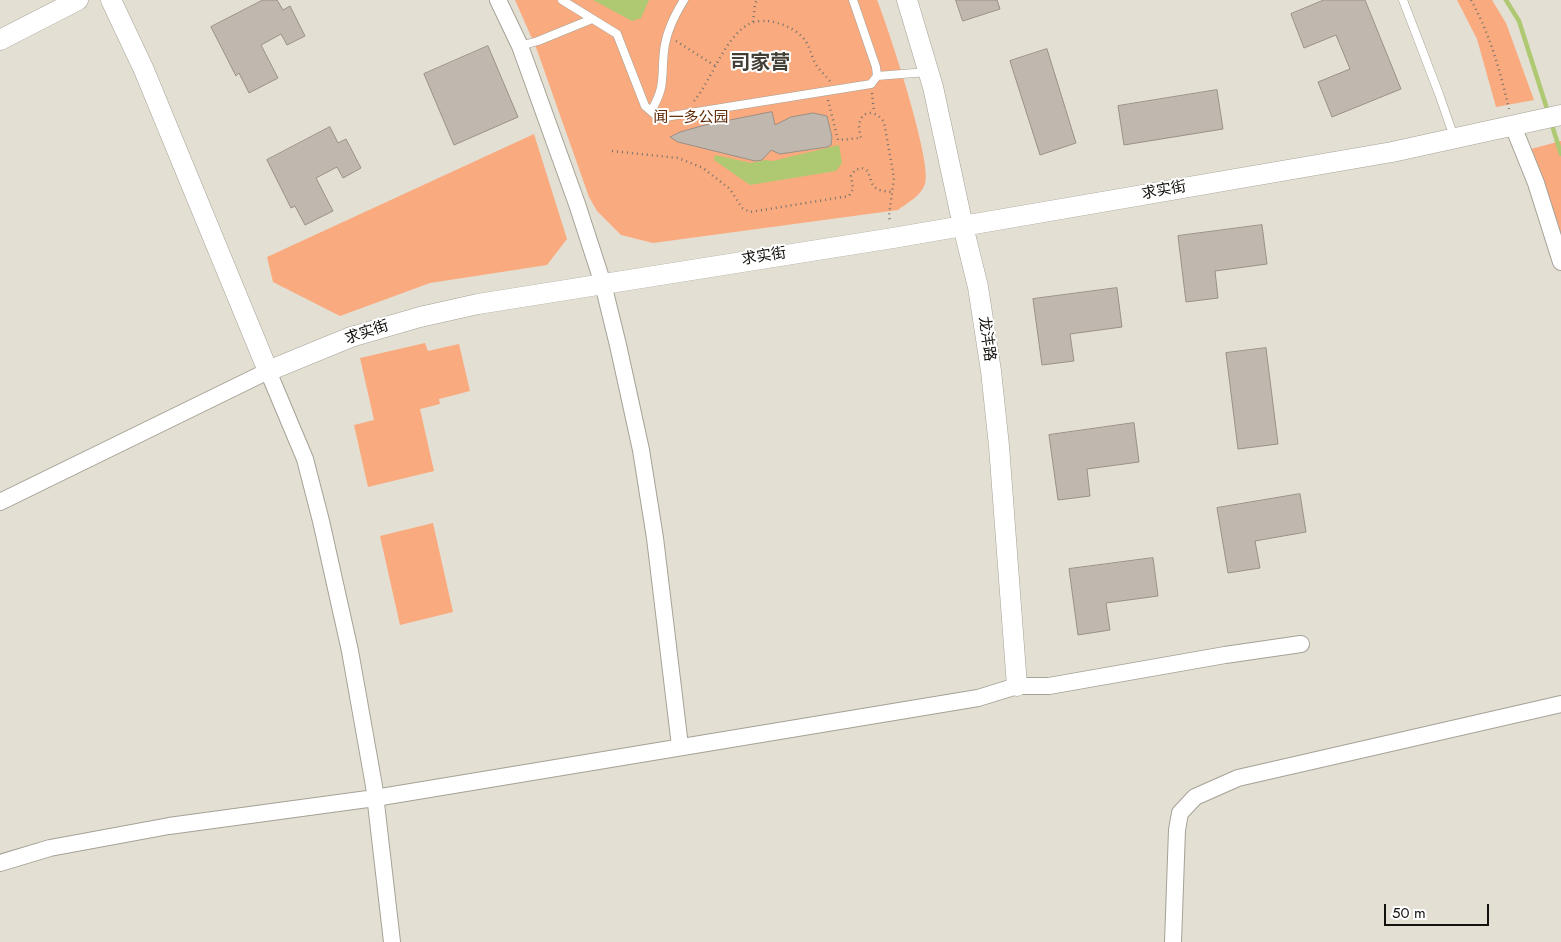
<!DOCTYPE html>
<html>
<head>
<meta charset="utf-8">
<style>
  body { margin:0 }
  #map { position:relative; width:1561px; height:942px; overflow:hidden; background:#e4dfd3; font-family:Jost,sans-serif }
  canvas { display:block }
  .scale { position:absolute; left:1384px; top:904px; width:105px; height:22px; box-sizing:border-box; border:2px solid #13110d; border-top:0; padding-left:6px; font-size:15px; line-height:18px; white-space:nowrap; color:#13110d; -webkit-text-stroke:4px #fff; paint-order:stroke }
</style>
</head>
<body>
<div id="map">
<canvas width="1561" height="942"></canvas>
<div class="scale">50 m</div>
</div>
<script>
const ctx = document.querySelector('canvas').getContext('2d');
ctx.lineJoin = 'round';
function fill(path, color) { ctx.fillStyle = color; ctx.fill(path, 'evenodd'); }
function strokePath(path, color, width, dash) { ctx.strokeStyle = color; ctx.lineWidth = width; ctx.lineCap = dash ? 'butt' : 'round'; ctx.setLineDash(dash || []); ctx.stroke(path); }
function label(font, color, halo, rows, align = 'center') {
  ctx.font = font + ' Jost,"Noto Sans SC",sans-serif'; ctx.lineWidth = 4; ctx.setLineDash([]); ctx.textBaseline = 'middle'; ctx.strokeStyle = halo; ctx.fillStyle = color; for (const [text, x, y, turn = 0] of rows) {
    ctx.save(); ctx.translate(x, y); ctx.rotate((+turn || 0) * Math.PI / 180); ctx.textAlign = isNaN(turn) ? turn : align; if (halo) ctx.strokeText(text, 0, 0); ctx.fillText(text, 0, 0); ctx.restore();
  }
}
const green = new Path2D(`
  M 515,0 L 877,0 C 888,27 933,163 925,184 C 921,196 907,203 898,210 L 653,243 L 621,235 L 597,211 L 589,197 L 537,50 Z
  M 1457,0 L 1492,0 L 1506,23 L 1534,100 L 1496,107 L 1477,39 Z
  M 534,134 L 567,239 L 547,265 L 430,283 L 340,316 L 273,282 L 267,257 Z
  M 1561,141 L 1561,236 L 1531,149 Z
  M 425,343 L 428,351 L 459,344 L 470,391 L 439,399 L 440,404 L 420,409 L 434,471 L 368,487 L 354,425 L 374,420 L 360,358 Z
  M 433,523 L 453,612 L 400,625 L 380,536 Z`);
const water = new Path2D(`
  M 593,0 L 649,0 L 641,18 L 632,21 Z
  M 839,145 L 842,163 L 836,171 L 750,185 L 714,160 L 715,155 L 751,163 L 765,160 L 773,161 Z`);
const stream = new Path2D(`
  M 1506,0 L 1519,21 L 1548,112
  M 1551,122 L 1561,154`);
const building = new Path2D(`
  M 263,0 L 277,0 L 283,10 L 290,6 L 305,36 L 287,45 L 281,34 L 261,45 L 278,78 L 249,93 L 239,73 L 236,76 L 211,27 Z
  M 956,0 L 997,0 L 1000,9 L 963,21 Z
  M 1324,0 L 1365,0 L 1401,89 L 1332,117 L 1318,82 L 1350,69 L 1336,35 L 1304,48 L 1291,14 Z
  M 488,46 L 518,117 L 454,145 L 424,74 Z
  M 1047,49 L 1076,143 L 1040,155 L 1010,61 Z
  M 1217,90 L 1223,129 L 1124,145 L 1118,106 Z
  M 772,112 L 775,125 L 791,117 L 813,113 L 827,116 L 832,137 L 831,145 L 827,147 L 780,154 L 771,150 L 762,160 L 755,161 L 678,142 L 670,137 L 680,132 L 705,125 Z
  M 330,127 L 338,143 L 346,139 L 361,168 L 343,178 L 337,167 L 316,178 L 333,211 L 305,225 L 295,206 L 291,208 L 267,160 Z
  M 1262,225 L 1267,264 L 1215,271 L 1218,298 L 1186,302 L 1178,236 Z
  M 1117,288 L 1122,327 L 1070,334 L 1074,361 L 1042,365 L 1033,299 Z
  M 1266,348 L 1278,444 L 1238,449 L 1226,353 Z
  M 1134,423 L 1139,462 L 1087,469 L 1090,496 L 1058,500 L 1049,435 Z
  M 1300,494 L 1306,532 L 1255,541 L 1260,568 L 1228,573 L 1217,508 Z
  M 1153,558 L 1158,596 L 1106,603 L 1110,630 L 1078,635 L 1069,569 Z`);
const path = new Path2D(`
  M 1471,0 C 1490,34 1500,71 1509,109
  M 753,22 L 755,4 L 757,0
  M 676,41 L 717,67
  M 872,93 L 874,112
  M 828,100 L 838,140 L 861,138 C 860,134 859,128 859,125 C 862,108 877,111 884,122 L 894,178 L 889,215 L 890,222
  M 694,101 C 712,79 725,37 749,24 C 754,21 762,21 767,21 C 778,22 791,27 799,34 C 809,41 810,53 815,63 C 819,70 825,75 830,81
  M 612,151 L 678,158 L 703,168 L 730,189 L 742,208 L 750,212 L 849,196 L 853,189 L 851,176 L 855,170 L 862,168 L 868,171 C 873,189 874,190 892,192`);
const service = new Path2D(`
  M 562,0 L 617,34 L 645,106 L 659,118 L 871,84 L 877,76 L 876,67 L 853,0
  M 1403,0 L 1439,94 L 1454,137
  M 520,46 L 538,41 L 592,19
  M 877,76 L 927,72
  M 651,111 C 666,86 661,78 664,51 C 666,32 674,16 684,0`);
const minor = new Path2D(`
  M 498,0 L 520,46 L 577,204 L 603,284 L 618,345 L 641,450 L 655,538 L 680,746
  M 1513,126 L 1536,183 L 1561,262
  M 0,502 L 268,371 L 305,459 L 321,521 L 350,651 L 374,786 L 392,942
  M 0,863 L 50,848 L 169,826 L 375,798 L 978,698 L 1017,686 L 1049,686 L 1225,655 L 1301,644
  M 1173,942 L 1177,830 L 1180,813 L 1195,797 L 1238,778 L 1561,704`);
const tertiary = new Path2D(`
  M 111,0 L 144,70 L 268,371 L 351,337 L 420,317 L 478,304 L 893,238 L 1392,152 L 1561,115
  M 907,0 L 933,87 L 963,226 L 978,287 L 991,371 L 999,446 L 1017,686
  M 0,40 L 78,0`);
const parkNames = [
  ["闻一多公园",691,118]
];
const streetNames = [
  ["求实街",1164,191,-10],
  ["求实街",764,257,-9],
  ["求实街",367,333,-18],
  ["龙沣路",986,339,82]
];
const districtNames = [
  ["司家营",760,64]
];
fill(green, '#f9aa7e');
fill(water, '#aec972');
strokePath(stream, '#aec972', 4.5);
fill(building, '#c0b7ae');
strokePath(building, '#999087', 1);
strokePath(service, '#a6a196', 9);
strokePath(minor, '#a6a196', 18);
strokePath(tertiary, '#a6a196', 21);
strokePath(path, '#76736b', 2.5, [1, 4]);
strokePath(service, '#fff', 8);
strokePath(minor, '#fff', 16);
strokePath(tertiary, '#fff', 20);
label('15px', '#602c08', '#fff', parkNames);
label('15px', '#13110d', '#fff', streetNames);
label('bold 20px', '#433f35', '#fff', districtNames);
</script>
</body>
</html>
